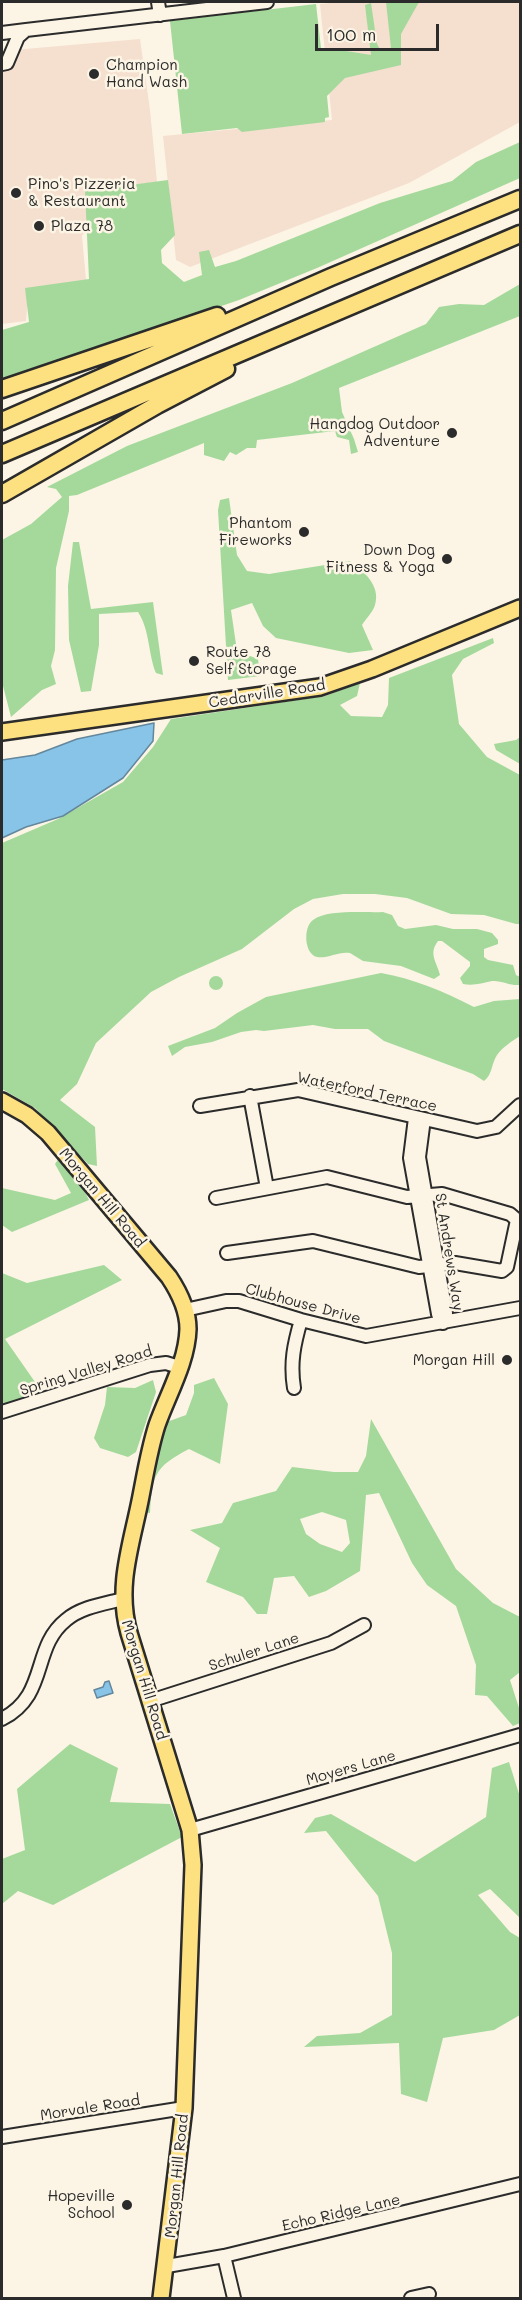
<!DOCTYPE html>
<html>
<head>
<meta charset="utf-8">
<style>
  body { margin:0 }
  #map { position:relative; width:522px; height:2300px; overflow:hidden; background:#fcf5e5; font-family:Mali,sans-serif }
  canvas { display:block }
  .frame { position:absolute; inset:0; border:3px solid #2b2b2b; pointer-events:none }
  .scale { position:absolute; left:315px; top:24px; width:124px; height:27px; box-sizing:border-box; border:3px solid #2b2b2b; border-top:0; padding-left:8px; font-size:18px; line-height:21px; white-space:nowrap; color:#2b2b2b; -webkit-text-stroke:4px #fcf5e5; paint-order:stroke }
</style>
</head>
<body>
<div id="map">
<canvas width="522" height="2300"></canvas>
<div class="frame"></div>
<div class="scale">100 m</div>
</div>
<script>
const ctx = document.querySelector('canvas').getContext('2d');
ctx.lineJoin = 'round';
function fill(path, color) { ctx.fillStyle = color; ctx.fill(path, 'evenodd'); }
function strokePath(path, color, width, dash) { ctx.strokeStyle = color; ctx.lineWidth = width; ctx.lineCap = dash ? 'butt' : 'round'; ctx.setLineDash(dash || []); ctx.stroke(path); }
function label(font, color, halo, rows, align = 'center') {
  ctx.font = font + ' Mali,sans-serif'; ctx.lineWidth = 5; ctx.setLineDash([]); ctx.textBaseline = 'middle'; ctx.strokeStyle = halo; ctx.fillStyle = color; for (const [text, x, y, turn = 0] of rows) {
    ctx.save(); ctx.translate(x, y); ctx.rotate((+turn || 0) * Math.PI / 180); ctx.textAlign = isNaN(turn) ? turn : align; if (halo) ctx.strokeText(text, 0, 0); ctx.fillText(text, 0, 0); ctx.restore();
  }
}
const built = new Path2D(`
  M 340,2 L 520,2 L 520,122 L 409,183 L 190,267 L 176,260 L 163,136 L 332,120 L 320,4 Z
  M 140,39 L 150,110 L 157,182 L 85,191 L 88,225 L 82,236 L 87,291 L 28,296 L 26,321 L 2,324 L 2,51 Z`);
const green = new Path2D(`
  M 386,2 L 419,2 L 401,34 L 401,65 L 345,78 L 327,96 L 329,117 L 325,118 L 325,122 L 242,132 L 237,128 L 182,134 L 170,21 L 316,4 L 321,48 L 334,49 L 371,55 L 365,5 L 371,3 L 377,44 L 381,51 L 391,48 Z
  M 520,142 L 520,178 L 317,268 L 239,300 L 2,381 L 2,330 L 29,322 L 25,288 L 89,279 L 85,191 L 168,180 L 175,235 L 161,250 L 162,263 L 184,282 L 202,275 L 199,252 L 209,250 L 215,267 L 236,261 L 380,203 L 452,181 L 476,162 Z
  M 520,284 L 520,316 L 339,388 L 342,412 L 354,439 L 358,452 L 351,454 L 349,440 L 337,437 L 335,431 L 257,440 L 256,448 L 247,448 L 236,455 L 230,452 L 224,461 L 204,455 L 204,443 L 77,495 L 69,496 L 69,511 L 56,568 L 55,650 L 51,666 L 56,684 L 42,690 L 11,717 L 2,682 L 2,540 L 31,524 L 62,497 L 56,489 L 47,487 L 127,446 L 292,383 L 426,324 L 439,307 L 459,304 L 484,305 Z
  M 229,498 L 237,555 L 247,571 L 269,574 L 350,561 C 363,571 381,585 375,605 C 373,612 365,620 362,625 L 373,650 L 349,653 L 276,638 L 263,626 L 252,603 L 231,610 L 237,651 L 258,659 L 260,676 L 228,680 L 218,510 L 220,500 Z
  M 73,542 L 79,542 L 91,609 L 153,602 L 163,675 L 156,673 C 148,654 150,630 138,612 L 99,614 L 99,645 L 91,691 L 81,692 L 69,640 L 68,586 Z
  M 493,638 L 494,643 L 463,659 L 452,675 L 459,724 L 487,757 L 520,775 L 520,924 L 516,924 L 484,915 L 451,914 L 407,898 L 375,894 L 343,894 L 313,899 L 294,909 L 242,949 L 179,977 L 151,992 L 96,1043 L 77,1084 L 60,1100 L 95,1127 L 97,1166 L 88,1164 L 35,1108 L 2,1089 L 2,843 L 58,819 L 123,782 L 153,747 L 171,719 L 325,696 L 360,683 L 357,696 L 340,705 L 351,716 L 382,717 L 388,705 L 389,678 Z
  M 520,737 L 520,764 L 496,750 L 494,744 L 516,740 Z
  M 383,912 L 392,915 L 398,926 L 405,929 L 436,925 L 453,929 L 477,929 L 492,933 L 498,940 L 498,944 L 484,949 L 484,957 L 488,960 L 513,965 L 516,975 L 520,977 L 520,985 C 510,986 501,980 492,981 C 482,983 474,986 463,984 L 460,978 L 470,966 L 470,962 L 442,941 L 438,941 C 428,954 437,962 440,975 L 434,979 L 401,966 L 363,961 L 350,953 C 339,951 327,959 317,957 C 304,954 303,927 313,920 C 328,909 364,913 383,912 Z
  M 381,973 C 414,979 443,991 474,1007 L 494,1001 L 520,999 L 520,1036 C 512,1041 503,1047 497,1055 C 491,1064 493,1074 484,1081 L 473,1074 L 384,1041 L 368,1029 L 335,1029 L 313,1025 L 264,1031 L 256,1030 L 241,1032 L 212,1042 L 185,1047 L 172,1056 L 168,1046 L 215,1028 L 237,1013 L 266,997 Z
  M209 983a7 7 0 1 1 14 0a7 7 0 1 1-14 0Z
  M 59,1158 L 84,1190 L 89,1200 L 12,1232 L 2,1225 L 2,1188 L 55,1200 L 71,1193 L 55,1164 Z
  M 104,1265 L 122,1280 L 5,1339 L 42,1392 L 2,1405 L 2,1273 L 27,1283 Z
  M 214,1378 L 228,1404 L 220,1464 L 189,1449 C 154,1467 152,1476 150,1513 L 143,1512 L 164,1423 L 186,1415 L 194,1393 L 194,1385 Z
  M 153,1380 L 156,1392 L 136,1452 L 128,1457 L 100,1448 L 94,1438 L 105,1405 L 107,1387 L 135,1388 Z
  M 371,1419 L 456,1569 L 493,1603 L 520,1617 L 520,1672 L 510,1680 L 520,1711 L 520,1723 L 513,1726 L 487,1696 L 475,1695 L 476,1665 L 456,1606 L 427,1585 L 412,1563 L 379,1493 L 366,1495 L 360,1571 L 326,1591 L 309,1597 L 294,1576 L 274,1578 L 267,1614 L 257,1614 L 243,1597 L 206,1582 L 220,1548 L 190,1530 L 222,1523 L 233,1503 L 276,1491 L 292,1467 L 334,1472 L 358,1472 L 366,1456 ZM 322,1512 L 346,1520 L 350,1543 L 342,1552 L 320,1544 L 306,1534 L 300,1519 Z
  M 70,1744 L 118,1768 L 110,1802 L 170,1804 L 182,1837 L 53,1905 L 18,1891 L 2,1904 L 2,1859 L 25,1850 L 17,1789 Z
  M 509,1762 L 520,1797 L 520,1918 L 490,1889 L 478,1895 L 510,1932 L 520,1938 L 520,2015 L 494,2030 L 443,2038 L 427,2102 L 401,2094 L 399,2043 L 304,2047 L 317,2036 L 360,2033 L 392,2015 L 392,1953 L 378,1896 L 326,1831 L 304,1833 L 315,1818 L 331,1814 L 415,1862 L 486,1817 L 492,1768 Z`);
const water = new Path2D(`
  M 154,723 L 153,741 L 123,778 L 63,816 L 26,827 L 2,838 L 2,760 L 35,755 L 77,739 Z
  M 109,1681 L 113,1693 L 97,1698 L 94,1690 L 103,1687 L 105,1682 Z`);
const minor = new Path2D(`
  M 158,2 L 160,15
  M 2,33 L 26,30
  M 2,64 L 7,63 L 18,37 L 26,30 L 267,2
  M 250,1096 L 267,1188
  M 200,1106 L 298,1090 L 477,1131 L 496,1127 L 520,1105
  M 415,1118 L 410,1158 L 438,1314 L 443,1323
  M 424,1119 L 419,1157 L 446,1313 L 443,1323
  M 216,1198 L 327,1177 L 407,1197 L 442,1194 L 510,1214 L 517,1220 L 507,1267 L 502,1271 L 455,1263 L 419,1267 L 313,1241 L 227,1253
  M 185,1310 L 226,1301 L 239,1301 L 301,1320 L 366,1336 L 520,1308
  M 294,1388 C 290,1363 294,1344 301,1320
  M 2,1412 L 150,1365 L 166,1363 L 179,1367
  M 150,1701 L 331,1643 L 364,1625
  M 2,1719 C 49,1695 31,1648 66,1620 C 81,1607 104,1604 123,1599
  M 190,1830 L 520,1735
  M 2,2137 L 184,2108
  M 224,2256 L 234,2298
  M 167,2266 L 224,2256 L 520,2184
  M 411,2298 L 429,2294`);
const major = new Path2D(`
  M 2,732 L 320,687 L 372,669 L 520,608
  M 2,1101 L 27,1115 L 48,1133 L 169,1277 C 179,1292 188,1311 188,1329 C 187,1362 168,1394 157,1425 C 149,1450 145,1476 140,1501 C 131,1546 116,1587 129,1633 L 190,1830 L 193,1865 L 184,2108 L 161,2298`);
const highway = new Path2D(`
  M 2,389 L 217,316
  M 2,421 L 331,277 L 520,199
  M 2,454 L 520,234
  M 2,494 L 157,405 L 226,369`);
const markers = [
  [94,74,6,"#2b2b2b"],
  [16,193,6,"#2b2b2b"],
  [39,226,6,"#2b2b2b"],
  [452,433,6,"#2b2b2b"],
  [304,532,6,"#2b2b2b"],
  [447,559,6,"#2b2b2b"],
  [194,661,6,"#2b2b2b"],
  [507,1360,6,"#2b2b2b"],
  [127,2205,6,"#2b2b2b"]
];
const poiNames = [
  ["Champion",106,65,"left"],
  ["Hand Wash",106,82,"left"],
  ["Pino's Pizzeria",28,184,"left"],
  ["& Restaurant",28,201,"left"],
  ["Plaza 78",51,226,"left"],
  ["Hangdog Outdoor",440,424],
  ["Adventure",440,441],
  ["Phantom",292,523],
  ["Fireworks",292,540],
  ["Down Dog",435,550],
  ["Fitness & Yoga",435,567],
  ["Route 78",206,652,"left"],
  ["Self Storage",206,669,"left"],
  ["Morgan Hill",495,1360],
  ["Hopeville",115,2196],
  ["School",115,2213]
];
const streetNames = [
  ["Cedarville Road",267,694,-9],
  ["Waterford Terrace",367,1092,12],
  ["Morgan Hill Road",102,1198,50],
  ["St Andrews Way",449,1252,81],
  ["Clubhouse Drive",303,1304,15],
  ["Spring Valley Road",86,1371,-17],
  ["Schuler Lane",254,1652,-18],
  ["Morgan Hill Road",144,1680,73],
  ["Moyers Lane",351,1768,-16],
  ["Morvale Road",90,2108,-9],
  ["Morgan Hill Road",177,2176,-84],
  ["Echo Ridge Lane",341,2213,-13]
];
fill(built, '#f5dfcf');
fill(green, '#a4d99b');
fill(water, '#88c4e8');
strokePath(water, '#63879c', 1.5);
strokePath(minor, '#2b2b2b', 16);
strokePath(major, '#2b2b2b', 20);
strokePath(highway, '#2b2b2b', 21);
strokePath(minor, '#fcf5e5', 12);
strokePath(major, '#fde080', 15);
strokePath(highway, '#fde080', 16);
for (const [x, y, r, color] of markers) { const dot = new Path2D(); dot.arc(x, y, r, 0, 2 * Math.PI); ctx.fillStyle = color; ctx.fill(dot); strokePath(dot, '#fcf5e5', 2); }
label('15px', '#2b2b2b', '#fcf5e5', poiNames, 'right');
label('15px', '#2b2b2b', '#fcf5e5', streetNames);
</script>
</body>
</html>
